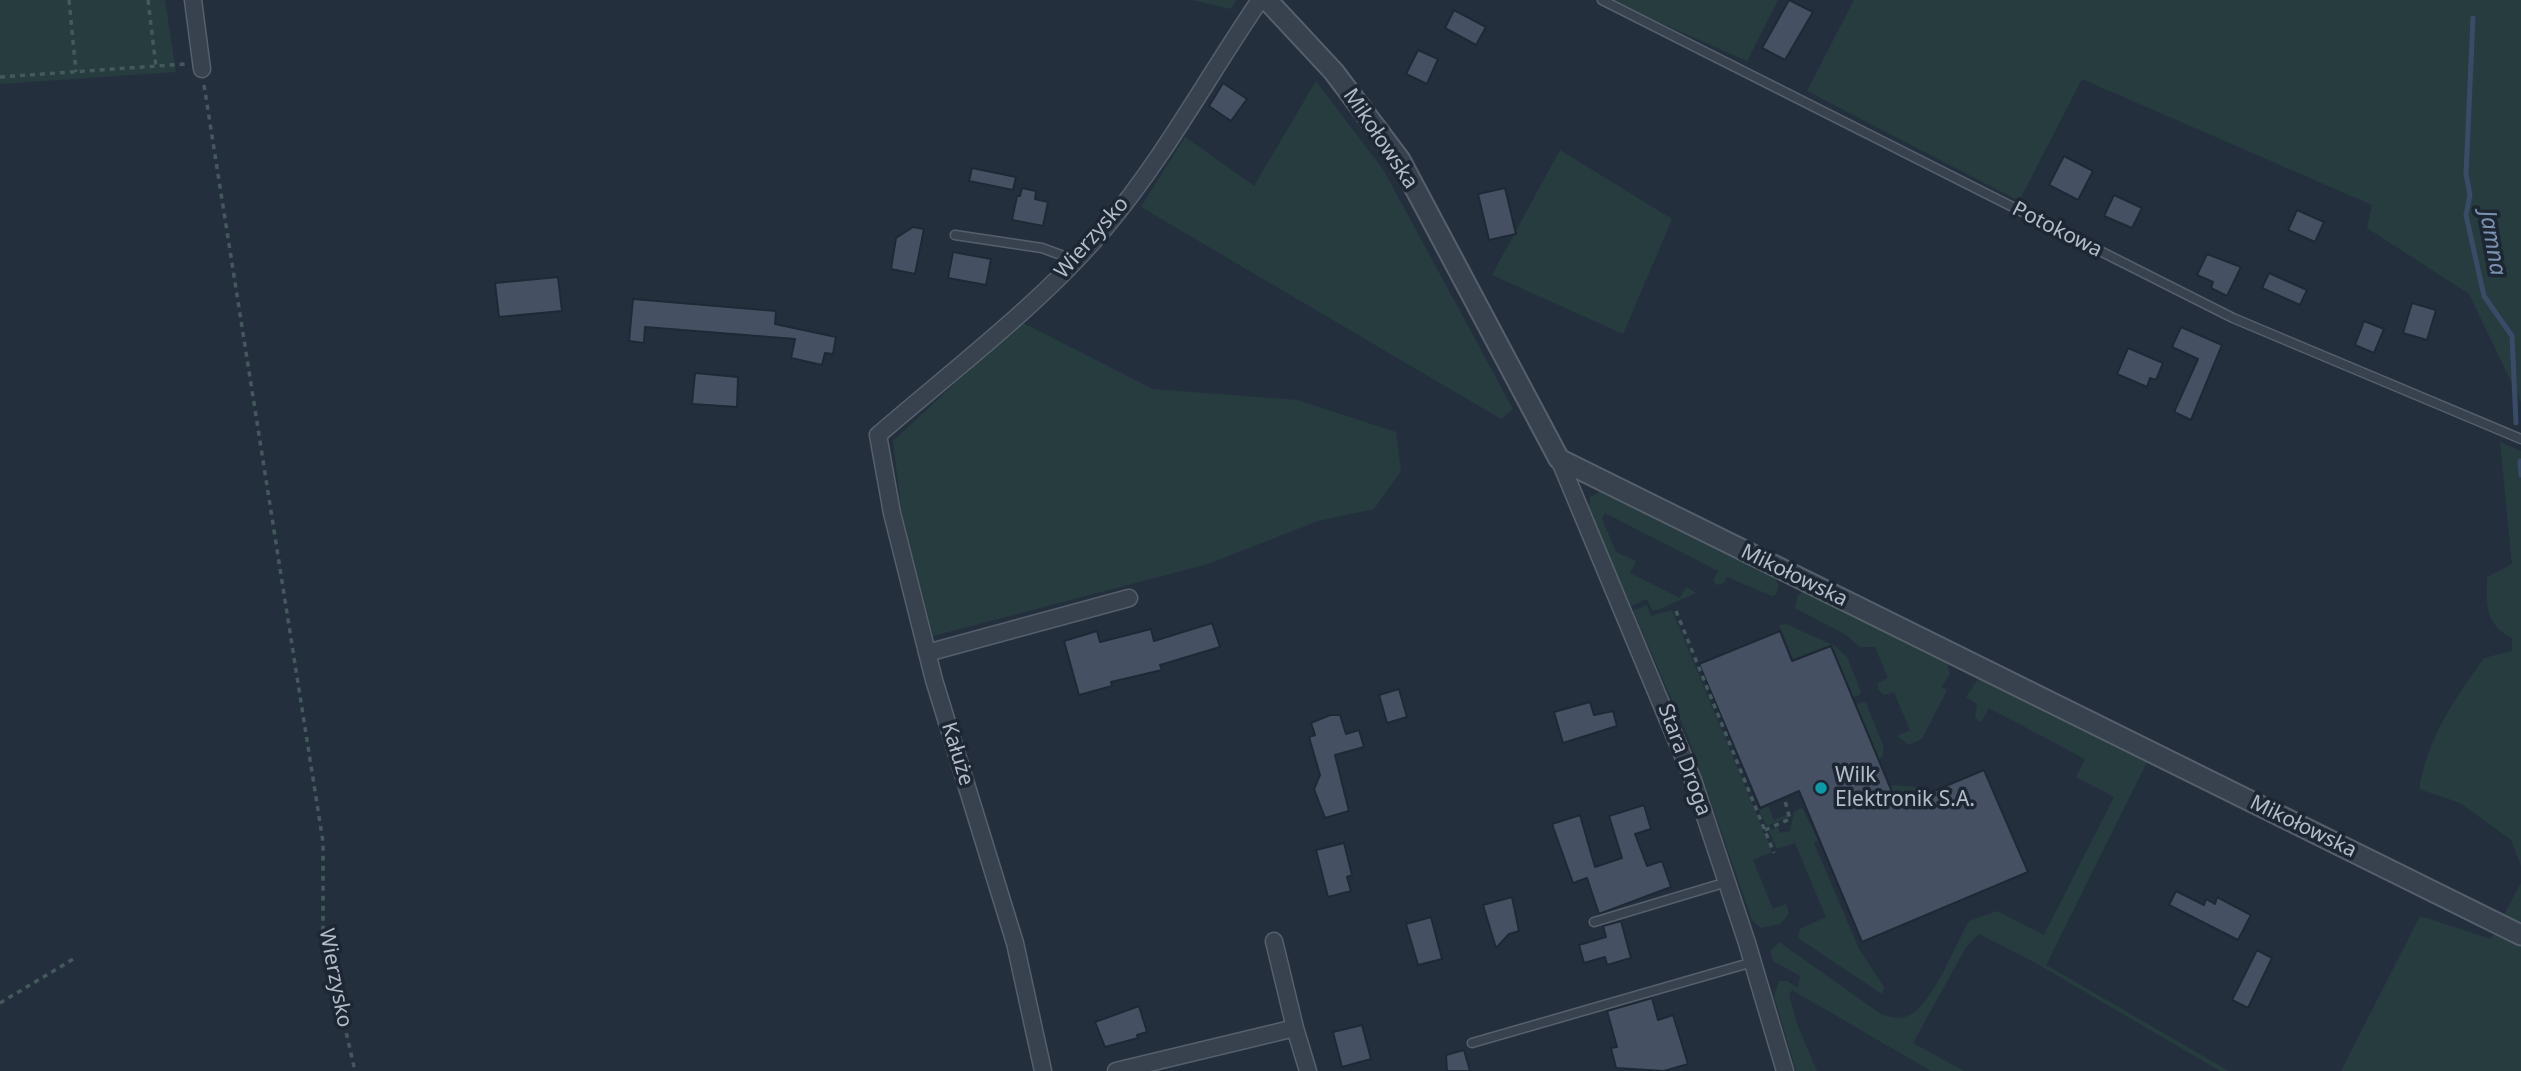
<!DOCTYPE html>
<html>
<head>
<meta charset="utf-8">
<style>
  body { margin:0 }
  canvas { display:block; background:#242f3e }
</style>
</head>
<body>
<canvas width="2521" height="1071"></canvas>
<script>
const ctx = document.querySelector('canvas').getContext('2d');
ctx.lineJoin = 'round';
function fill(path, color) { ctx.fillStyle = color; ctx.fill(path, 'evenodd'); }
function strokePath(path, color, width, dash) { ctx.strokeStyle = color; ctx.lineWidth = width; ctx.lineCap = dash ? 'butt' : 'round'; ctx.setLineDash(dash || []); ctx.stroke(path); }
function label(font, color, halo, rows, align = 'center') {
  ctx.font = font + ' "Noto Sans",sans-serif'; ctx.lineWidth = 7; ctx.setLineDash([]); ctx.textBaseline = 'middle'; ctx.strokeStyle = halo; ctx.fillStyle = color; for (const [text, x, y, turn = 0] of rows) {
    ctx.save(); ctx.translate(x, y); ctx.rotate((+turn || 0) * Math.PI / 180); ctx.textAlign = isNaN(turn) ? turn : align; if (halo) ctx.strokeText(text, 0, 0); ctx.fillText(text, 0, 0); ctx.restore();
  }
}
const green = new Path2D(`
  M 0,0 L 165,0 L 176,72 L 0,84 Z
  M 1192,0 L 1236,0 L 1231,9 Z
  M 1615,0 L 1778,0 L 1747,61 L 1613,2 Z
  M 1854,0 L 2521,0 L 2521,402 L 2469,294 L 2367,228 L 2372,205 L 2082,79 L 2019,201 L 1807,91 Z
  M 1316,81 L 1384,171 L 1513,409 L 1501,419 L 1141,207 L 1185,137 L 1254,186 Z
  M 1560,150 L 1672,219 L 1623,334 L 1492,275 Z
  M 1021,322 L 1153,389 L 1297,400 L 1396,432 L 1401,471 L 1374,509 L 1318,521 L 1208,564 L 933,636 L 902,514 L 893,441 Z
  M 2500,442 L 2521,451 L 2521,866 L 2511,840 L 2460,803 L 2419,789 C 2429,735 2453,702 2484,658 L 2512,651 L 2512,638 C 2485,625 2486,603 2487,577 L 2512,564 Z
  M 1601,491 L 1774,576 L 1779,586 L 1776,594 L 1772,596 L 1727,577 L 1724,583 L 1716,585 L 1713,581 L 1718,571 L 1605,513 L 1602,519 L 1616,552 L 1636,561 L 1630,573 L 1680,598 L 1686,587 L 1696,593 L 1657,610 L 1652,610 L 1647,599 L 1631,606 L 1589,511 L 1590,497 Z
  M 1803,592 L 1947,662 L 1950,674 L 1941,687 L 1947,690 L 1922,739 L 1909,745 L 1897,736 L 1910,730 L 1894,692 L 1884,695 L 1878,689 L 1878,683 L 1888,678 L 1875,647 L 1860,647 L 1846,635 L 1795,608 L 1798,595 Z
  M 1647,605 L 1651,616 L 1672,610 L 1772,852 L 1753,860 L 1773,909 L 1786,904 L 1789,914 L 1780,924 L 1761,928 L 1752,920 L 1689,739 L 1633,611 Z
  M 1786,624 L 1835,646 L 1847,657 L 1861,692 L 1859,695 L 1853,697 L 1831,645 L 1793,659 L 1779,625 Z
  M 1978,679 L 2148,760 L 2046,965 L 2229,1071 L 2220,1071 L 2034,962 L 1979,934 L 1966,947 L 1913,1043 L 1964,1071 L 1931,1071 L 1792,990 L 1789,994 L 1797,1024 L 1817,1071 L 1796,1071 L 1774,996 L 1779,981 L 1787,981 L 1798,988 L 1800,976 L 1773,961 L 1770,951 L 1779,942 L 1881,1014 C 1891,1018 1902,1020 1912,1014 C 1934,1000 1956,944 1969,921 L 1997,911 L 2044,935 L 2114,797 L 2076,777 L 2085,759 L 1989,708 L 1981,722 L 1975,718 L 1977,704 L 1966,697 Z
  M 1862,702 L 1866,703 L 1883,745 L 1883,755 L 1879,760 L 1856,705 Z
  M 1889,785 L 1918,787 L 1922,796 L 1898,806 Z
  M 1768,806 L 1774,820 L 1788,814 L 1789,817 L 1767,826 L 1759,810 Z
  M 1802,808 L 1818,840 L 1814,843 L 1859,949 L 1884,987 L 1882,994 L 1798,938 L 1800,929 L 1826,917 L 1795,843 L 1777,849 L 1769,831 L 1778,827 L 1780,833 L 1790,831 L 1794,812 Z
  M 2521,883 L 2521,1071 L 2341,1071 L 2420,916 L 2491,939 Z`);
const stream = new Path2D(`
  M 2473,18 L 2466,174 L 2470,195 L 2466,215 L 2484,296 L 2512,336 L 2516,423
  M 2520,461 L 2521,475`);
const building = new Path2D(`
  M 1789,0 L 1813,12 L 1785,60 L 1762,48 Z
  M 1454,10 L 1486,27 L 1476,45 L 1445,28 Z
  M 1418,50 L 1438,59 L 1427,84 L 1406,74 Z
  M 1223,83 L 1247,99 L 1231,121 L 1209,106 Z
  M 2064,156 L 2093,171 L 2078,200 L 2049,185 Z
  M 972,168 L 1016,177 L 1013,190 L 969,181 Z
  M 1022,188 L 1036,191 L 1035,199 L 1048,202 L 1043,226 L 1012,220 L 1017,196 L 1020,196 Z
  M 1505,188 L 1516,234 L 1489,240 L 1478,194 Z
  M 2114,195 L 2142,208 L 2132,228 L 2104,216 Z
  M 2297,210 L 2324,222 L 2315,242 L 2288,230 Z
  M 913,227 L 924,229 L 915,274 L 891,269 L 896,238 Z
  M 953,252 L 991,259 L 986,285 L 948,278 Z
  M 2207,254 L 2241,267 L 2227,296 L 2211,288 L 2213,282 L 2197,275 Z
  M 2269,273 L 2307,290 L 2300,305 L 2262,288 Z
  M 558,277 L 562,311 L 499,317 L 495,283 Z
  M 633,299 L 776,311 L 775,324 L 836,337 L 833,354 L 825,353 L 822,365 L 791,358 L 795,339 L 645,327 L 644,343 L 629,341 Z
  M 2412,303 L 2436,310 L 2427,340 L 2403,333 Z
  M 2364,321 L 2384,329 L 2374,353 L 2355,345 Z
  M 2181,327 L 2222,345 L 2191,420 L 2174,412 L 2198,359 L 2172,347 Z
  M 2128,348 L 2163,363 L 2156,380 L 2150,378 L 2147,387 L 2117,374 Z
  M 695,373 L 738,377 L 737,407 L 692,404 Z
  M 1212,623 L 1220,647 L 1160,665 L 1162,670 L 1111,682 L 1112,686 L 1079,695 L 1064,641 L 1097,631 L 1100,642 L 1151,629 L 1154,641 Z
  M 1780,631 L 1792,661 L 1831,646 L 1898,806 L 1984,770 L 2028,872 L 1862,942 L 1799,791 L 1760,808 L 1699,664 Z
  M 1399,689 L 1407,717 L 1387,723 L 1379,695 Z
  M 1590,702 L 1594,715 L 1613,711 L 1617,726 L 1563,743 L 1554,712 Z
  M 1330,715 L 1340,715 L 1346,734 L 1359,730 L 1364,747 L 1335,755 L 1349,811 L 1325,818 L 1314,789 L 1320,775 L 1309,737 L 1315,735 L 1311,723 Z
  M 1644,805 L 1651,829 L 1635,834 L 1647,866 L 1662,861 L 1671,887 L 1599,914 L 1587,878 L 1573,883 L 1552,824 L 1580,815 L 1595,867 L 1622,858 L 1609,816 Z
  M 1344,843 L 1352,875 L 1347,877 L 1351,891 L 1328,897 L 1316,850 Z
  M 2176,891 L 2204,905 L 2206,899 L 2215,904 L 2217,897 L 2251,915 L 2238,940 L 2169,905 Z
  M 1512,897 L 1519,931 L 1509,934 L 1496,948 L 1483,905 Z
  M 1431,917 L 1442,959 L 1418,965 L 1406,924 Z
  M 1621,921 L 1631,958 L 1607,965 L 1605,957 L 1584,963 L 1579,945 L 1606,937 L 1603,926 Z
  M 2257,950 L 2272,958 L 2248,1008 L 2232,1000 Z
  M 1652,998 L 1658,1020 L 1673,1015 L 1688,1064 L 1664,1071 L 1616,1068 L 1611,1048 L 1617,1047 L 1607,1011 Z
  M 1139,1006 L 1147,1032 L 1137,1035 L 1138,1038 L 1105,1047 L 1095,1022 Z
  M 1362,1025 L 1371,1059 L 1342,1067 L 1333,1032 Z
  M 1464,1050 L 1470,1071 L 1447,1071 L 1446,1055 Z`);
const path = new Path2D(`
  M 69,0 L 76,72
  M 148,0 L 156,67
  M 0,77 L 185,64
  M 204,85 L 323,842 L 323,931 L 355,1071
  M 1676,611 L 1774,853
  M 1765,830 L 1790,819 L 1785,801
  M 0,1003 L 75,958`);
const service = new Path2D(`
  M 1602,0 L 2233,318 L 2521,439
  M 955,235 L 1042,248 L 1069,258 L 1071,264
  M 1594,922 L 1727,882
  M 1472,1043 L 1753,962`);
const minor = new Path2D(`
  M 193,0 L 202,69
  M 1559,459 L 1693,780 L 1747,943 L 1785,1071
  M 927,653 L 1129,598
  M 1295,1028 L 1308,1071
  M 1043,1071 L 1015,943 L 934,680 L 892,513 L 878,435 C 952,371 1043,302 1105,228 C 1164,158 1208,76 1260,0
  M 1116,1071 L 1295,1028 L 1274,941`);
const tertiary = new Path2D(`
  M 1267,0 L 1334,72 L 1400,160 L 1559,459 L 2521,935`);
const markers = [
  [1821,788,7,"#0f9aa8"]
];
const streetNames = [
  ["Mikołowska",1380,139,56],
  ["Potokowa",2057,230,27],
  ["Wierzysko",1092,238,-49],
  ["Mikołowska",1794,576,26],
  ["Kałuże",957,754,73],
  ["Stara Droga",1684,760,70],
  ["Mikołowska",2303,827,26],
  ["Wierzysko",335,978,79]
];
const poiNames = [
  ["Wilk",1835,776],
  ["Elektronik S.A.",1835,800]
];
const waterNames = [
  ["Jamna",2492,243,80]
];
fill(green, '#263c3f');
strokePath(stream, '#394c67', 5);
fill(building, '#455162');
strokePath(building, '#1f2835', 2);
strokePath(service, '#565f6c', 11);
strokePath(minor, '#565f6c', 19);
strokePath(tertiary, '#565f6c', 23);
strokePath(path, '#44595c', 3.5, [5, 5]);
strokePath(service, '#38414e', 8);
strokePath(minor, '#38414e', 16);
strokePath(tertiary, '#38414e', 19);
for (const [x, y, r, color] of markers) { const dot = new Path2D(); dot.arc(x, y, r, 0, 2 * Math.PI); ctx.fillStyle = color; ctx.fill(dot); strokePath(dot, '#1d2633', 2.5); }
label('21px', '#b4bcc9', '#1d2633', streetNames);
label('21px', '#b4bcc9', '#1d2633', poiNames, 'left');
label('italic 23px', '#7c92b1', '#1d2633', waterNames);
</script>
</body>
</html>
